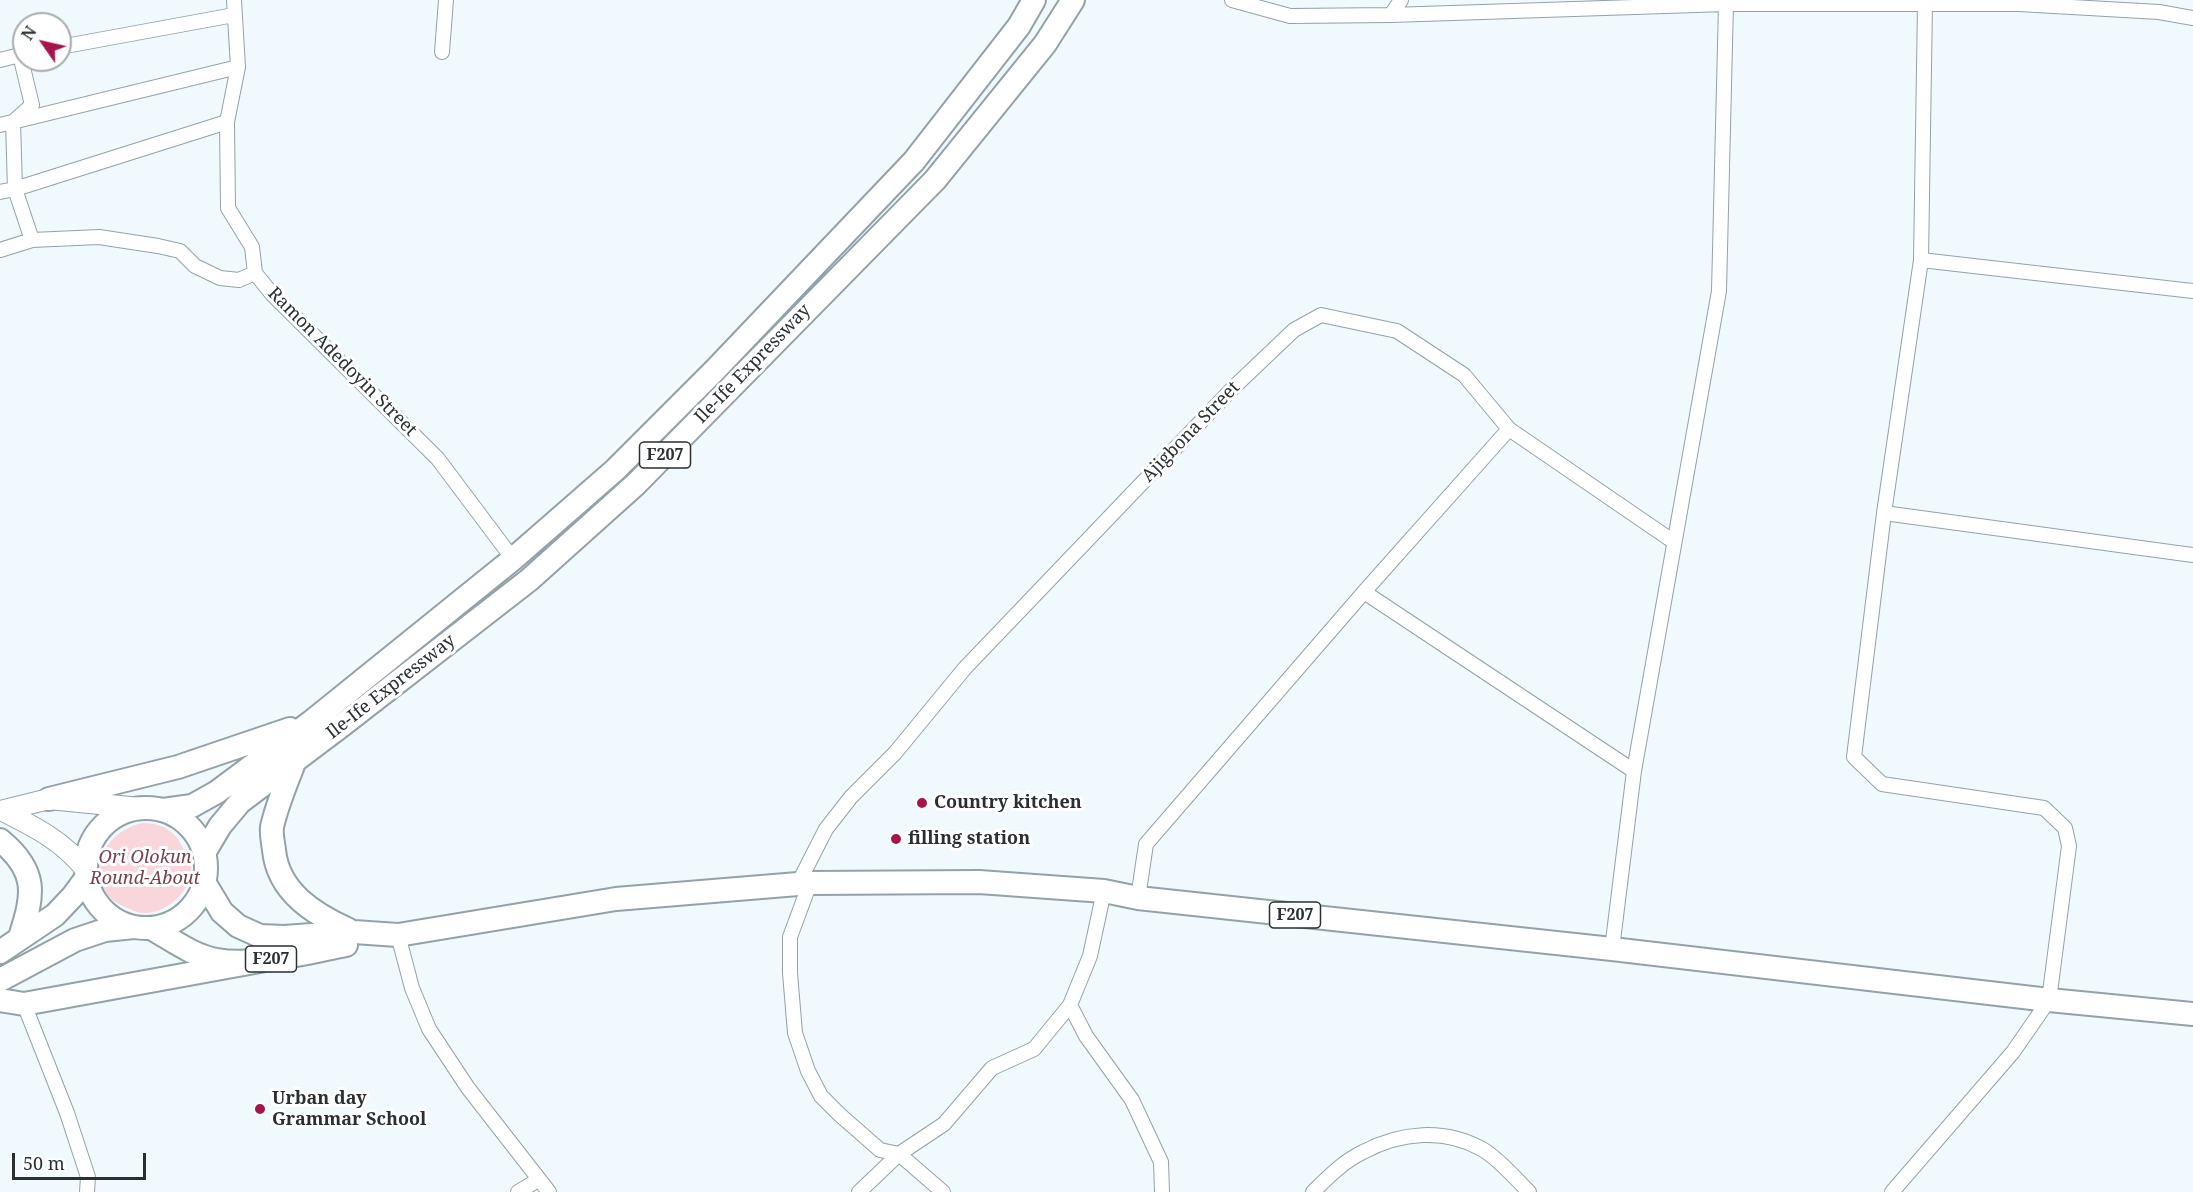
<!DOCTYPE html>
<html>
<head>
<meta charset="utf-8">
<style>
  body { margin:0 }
  #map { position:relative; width:2193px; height:1192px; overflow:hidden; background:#f0fafe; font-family:"Noto Serif",serif }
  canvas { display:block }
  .north { position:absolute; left:12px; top:12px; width:60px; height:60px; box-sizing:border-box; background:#fff; border:2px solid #a9acad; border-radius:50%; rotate:304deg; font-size:16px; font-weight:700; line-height:24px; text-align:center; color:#292f32 }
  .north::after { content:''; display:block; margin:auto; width:21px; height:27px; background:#a7144c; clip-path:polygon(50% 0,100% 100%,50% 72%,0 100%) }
  .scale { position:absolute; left:12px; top:1153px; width:134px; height:27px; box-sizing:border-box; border:3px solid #292f32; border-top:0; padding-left:8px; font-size:18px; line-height:21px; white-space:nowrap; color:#292f32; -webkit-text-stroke:4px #fff; paint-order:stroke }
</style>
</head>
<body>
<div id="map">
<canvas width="2193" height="1192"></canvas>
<div class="north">N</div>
<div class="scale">50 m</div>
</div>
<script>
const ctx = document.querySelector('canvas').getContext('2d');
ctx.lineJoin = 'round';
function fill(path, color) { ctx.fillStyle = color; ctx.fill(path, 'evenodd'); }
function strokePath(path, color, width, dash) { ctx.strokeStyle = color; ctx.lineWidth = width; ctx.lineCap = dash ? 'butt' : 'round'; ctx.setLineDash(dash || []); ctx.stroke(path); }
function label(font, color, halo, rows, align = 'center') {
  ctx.font = font + ' "Noto Serif",serif'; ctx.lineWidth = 6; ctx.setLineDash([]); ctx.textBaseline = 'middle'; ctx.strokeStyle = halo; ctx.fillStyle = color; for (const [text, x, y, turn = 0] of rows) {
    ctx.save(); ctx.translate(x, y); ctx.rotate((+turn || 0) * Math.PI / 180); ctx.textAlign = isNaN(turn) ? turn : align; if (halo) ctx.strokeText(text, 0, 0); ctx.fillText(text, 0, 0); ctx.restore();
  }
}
const green = new Path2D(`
  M 142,823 C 165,823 178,833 186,855 C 188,858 191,863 191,867 C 193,890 166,915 143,913 C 139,913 134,911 130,909 C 80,892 95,834 142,823 Z`);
const street = new Path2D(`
  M 234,0 L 238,67 L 227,122 L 228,208 L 252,247 L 255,273 L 272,294 L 438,459 L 513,559
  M 1232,0 L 1290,16 L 1391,15 L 1726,4 L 2019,4 L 2159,12 L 2193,18
  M 1391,15 L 1401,0
  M 60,47 L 234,15
  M 442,52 L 446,0
  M 20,55 L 32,105 L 13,122 L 15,189 L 32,240
  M 0,60 L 24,54
  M 0,125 L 238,67
  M 0,192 L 15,189 L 227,122
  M 0,250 L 32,240 L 99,237 L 158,246 L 180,251 L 195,266 L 220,278 L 239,280 L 255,273
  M 1921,260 L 2193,291
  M 1884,513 L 2193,555
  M 1364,592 L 1634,771
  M 1138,898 L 1146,844 L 1364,592 L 1509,429
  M 398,935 L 412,988 L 429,1029 L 468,1088 L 549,1192
  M 1612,949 L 1634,771 L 1719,291 L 1726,4
  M 24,1004 L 67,1113 L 88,1177 L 87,1192
  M 1070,1005 L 1086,1036 L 1132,1100 L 1161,1162 L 1162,1192
  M 518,1192 L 538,1180
  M 859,1192 L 899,1154 L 944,1124 L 992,1068 L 1034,1049 L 1070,1005 L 1090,956 L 1104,891
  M 943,1192 L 899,1154 L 880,1150 L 840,1115 L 821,1096 L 808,1071 L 795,1033 L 790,973 L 790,937 L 810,883 L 802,876 L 826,829 L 851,797 L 895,753 L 965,668 L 1233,388 L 1294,330 L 1321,315 L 1397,331 L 1464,375 L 1509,429 L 1674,542
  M 1313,1192 C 1328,1177 1344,1161 1363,1152 C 1401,1132 1444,1128 1482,1149 C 1498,1158 1516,1179 1529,1192
  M 1892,1192 L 2013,1052 L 2049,1000 L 2069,846 L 2065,828 L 2044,808 L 1882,784 L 1854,757 L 1884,513 L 1921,260 L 1925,4`);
const secondary = new Path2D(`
  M 0,811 L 49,799 L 140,808
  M 3,811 C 35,827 63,841 86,870`);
const primary = new Path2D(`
  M 295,760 C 287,782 277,804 272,827 C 271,834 273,842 274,850 C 278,892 314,914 349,930
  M 49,799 L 178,767 L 290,729
  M86 868a60 60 0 1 1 120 0a60 60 0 1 1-120 0Z
  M 163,810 L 192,806 L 217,792 L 311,722 L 513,559 L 615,470 L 714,371 L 914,161 L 1019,26 L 1034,0
  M 0,840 C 38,871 34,894 20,937
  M 204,853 L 220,826 L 240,802 L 341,726 L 529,580 L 636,484 L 935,180 L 1045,44 L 1073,0
  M 204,882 L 222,912 L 238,926 L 260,936 L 284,937 L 354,932 L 398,935 L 616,899 L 810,883 L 979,882 L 1104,891 L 1138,898 L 1612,949 L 2049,1000 L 2193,1014
  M 151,928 C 171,939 193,956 217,960 C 253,967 310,952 346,945
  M 0,952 L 55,915 L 73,896 L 87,877
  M 0,980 L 75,940 L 105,930 L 134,927
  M 0,1000 L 24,1004 L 260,961`);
const markers = [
  [922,803,6,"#a7144c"],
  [896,839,6,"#a7144c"],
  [260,1109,6,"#a7144c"]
];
const shields = [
  [665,455,51],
  [1295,915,51],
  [271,959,51]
];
const shieldNames = [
  ["F207",665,455],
  ["F207",1295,915],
  ["F207",271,959]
];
const streetNames = [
  ["Ramon Adedoyin Street",342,362,45],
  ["Ile-Ife Expressway",753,364,-46],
  ["Ajigbona Street",1191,432,-46],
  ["Ile-Ife Expressway",391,687,-38]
];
const poiNames = [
  ["Country kitchen",934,803],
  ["filling station",908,839],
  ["Urban day",272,1099],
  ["Grammar School",272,1120]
];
const parkNames = [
  ["Ori Olokun",145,858],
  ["Round-About",145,879]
];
fill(green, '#f8d6dc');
strokePath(street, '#93a2a8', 16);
strokePath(secondary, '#93a2a8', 22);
strokePath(primary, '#93a2a8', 26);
strokePath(street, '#fff', 14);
strokePath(secondary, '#fff', 20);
strokePath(primary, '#fff', 22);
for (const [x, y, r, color] of markers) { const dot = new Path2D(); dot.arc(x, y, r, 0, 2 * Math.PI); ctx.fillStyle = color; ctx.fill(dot); strokePath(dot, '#fff', 2); }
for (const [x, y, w] of shields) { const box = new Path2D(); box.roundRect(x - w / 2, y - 13, w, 26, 4.5); ctx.fillStyle = '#fff'; ctx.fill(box); strokePath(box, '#292f32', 1.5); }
label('bold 16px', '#292f32', null, shieldNames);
label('18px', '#292f32', '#fff', streetNames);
label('bold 18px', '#292f32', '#fff', poiNames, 'left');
label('italic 18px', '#77404c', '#fff', parkNames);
</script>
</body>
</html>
